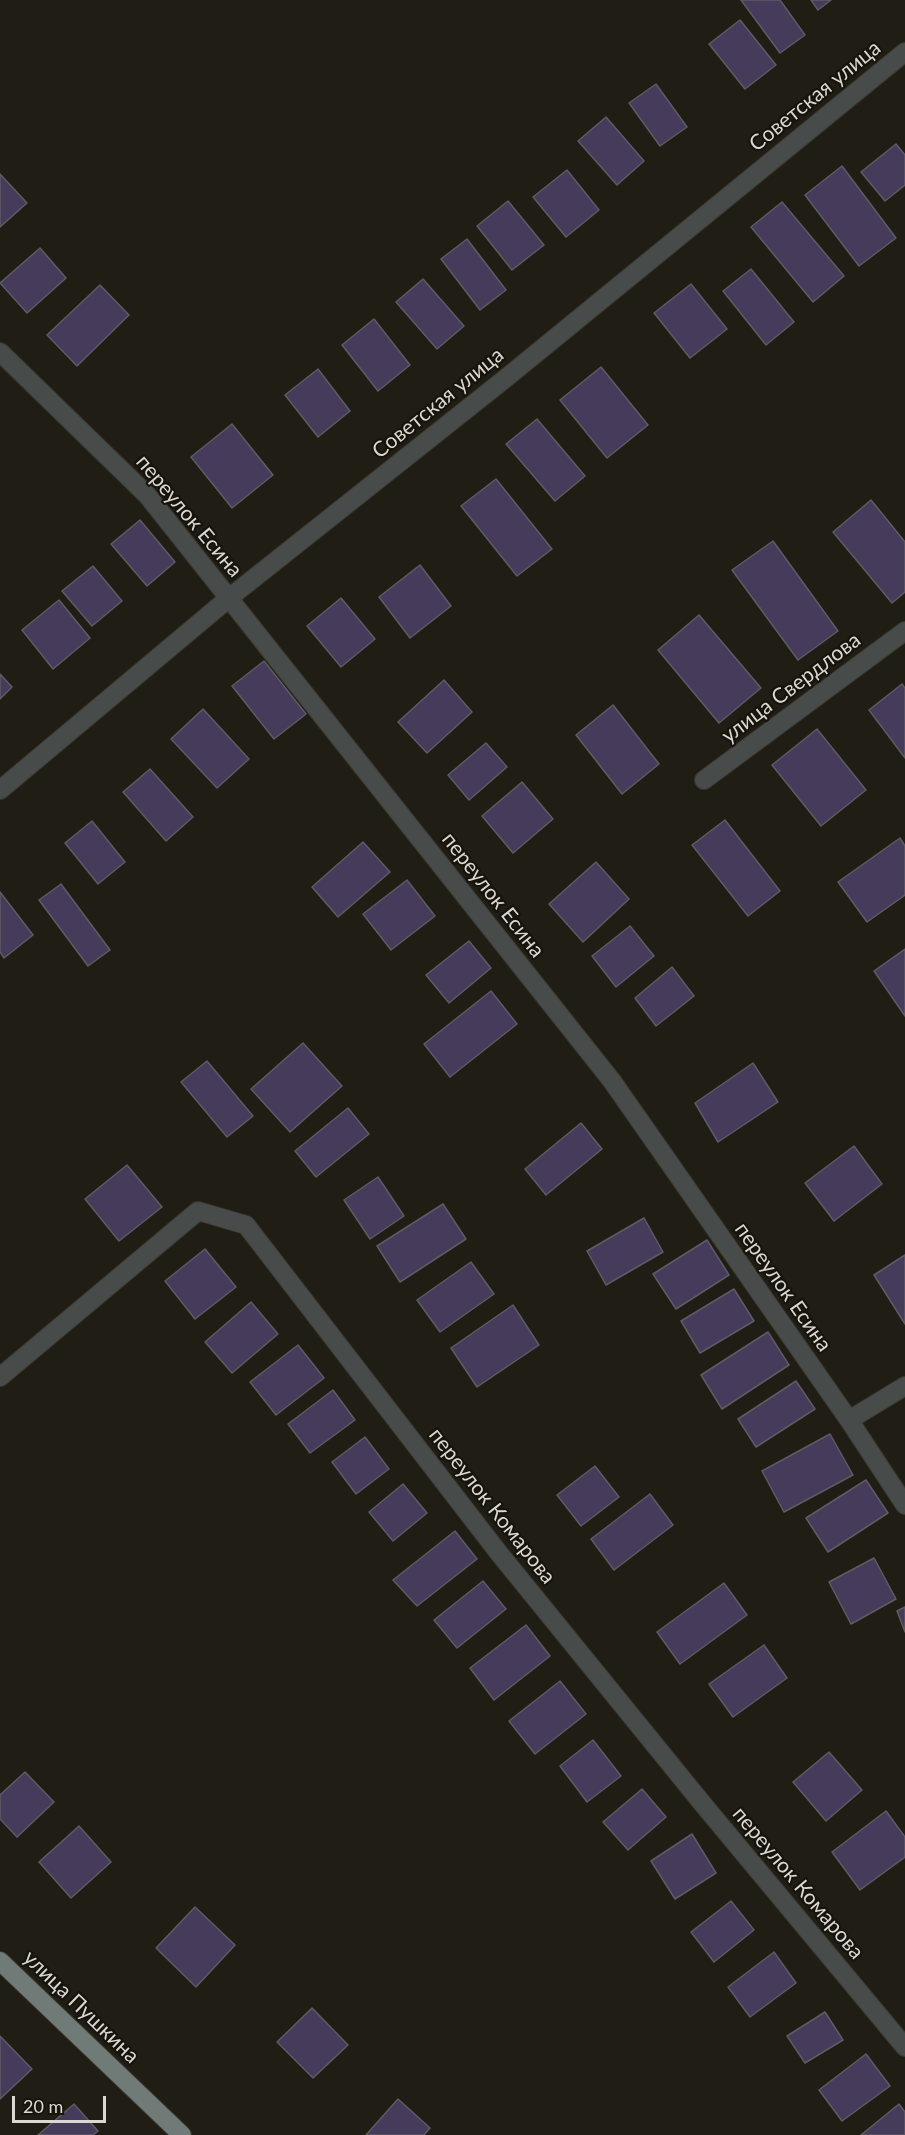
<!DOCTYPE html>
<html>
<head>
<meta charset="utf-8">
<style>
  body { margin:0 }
  #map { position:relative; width:905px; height:2135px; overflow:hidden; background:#201d14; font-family:Lato,sans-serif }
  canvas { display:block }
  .scale { position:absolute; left:12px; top:2096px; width:94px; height:27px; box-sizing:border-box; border:3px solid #dbd8d3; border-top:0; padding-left:8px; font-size:18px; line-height:21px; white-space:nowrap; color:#dbd8d3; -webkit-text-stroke:4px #17140b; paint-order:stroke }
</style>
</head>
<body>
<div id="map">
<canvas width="905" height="2135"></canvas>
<div class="scale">20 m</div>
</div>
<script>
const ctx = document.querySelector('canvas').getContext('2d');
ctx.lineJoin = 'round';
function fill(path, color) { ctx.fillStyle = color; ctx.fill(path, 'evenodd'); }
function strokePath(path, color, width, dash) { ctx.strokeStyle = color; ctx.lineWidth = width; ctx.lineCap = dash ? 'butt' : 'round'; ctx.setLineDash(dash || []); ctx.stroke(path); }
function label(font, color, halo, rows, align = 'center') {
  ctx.font = font + ' Lato,sans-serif'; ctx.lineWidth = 4.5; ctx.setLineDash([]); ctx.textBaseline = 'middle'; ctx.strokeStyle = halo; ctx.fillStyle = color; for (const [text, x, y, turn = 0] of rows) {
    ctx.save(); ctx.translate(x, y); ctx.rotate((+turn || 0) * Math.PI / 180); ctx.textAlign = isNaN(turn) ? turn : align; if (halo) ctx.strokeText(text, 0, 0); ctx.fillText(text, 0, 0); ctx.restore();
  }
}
const building = new Path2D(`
  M 741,0 L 780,0 L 805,35 L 780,53 Z
  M 811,0 L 831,0 L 818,10 Z
  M 740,20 L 776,65 L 745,89 L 709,44 Z
  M 656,84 L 687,127 L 660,146 L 629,103 Z
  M 606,117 L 644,161 L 617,185 L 578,141 Z
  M 896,144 L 905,155 L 905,185 L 885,201 L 861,172 Z
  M 842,166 L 896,238 L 859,266 L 805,195 Z
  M 567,170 L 599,210 L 566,237 L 533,197 Z
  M 0,174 L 27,203 L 0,227 Z
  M 508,201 L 544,245 L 512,270 L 477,226 Z
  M 782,202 L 844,276 L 813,302 L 751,227 Z
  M 467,239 L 506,290 L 480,310 L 441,259 Z
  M 40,248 L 66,278 L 27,313 L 0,283 Z
  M 751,269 L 794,322 L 766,345 L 723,291 Z
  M 423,279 L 464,326 L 437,349 L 396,302 Z
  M 691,284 L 727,329 L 690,358 L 654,313 Z
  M 100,285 L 129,315 L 77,366 L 47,335 Z
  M 374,319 L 410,365 L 378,391 L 342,345 Z
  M 601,367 L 648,425 L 607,458 L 560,400 Z
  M 318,369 L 350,411 L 318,437 L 285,395 Z
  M 537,419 L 585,476 L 555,501 L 506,444 Z
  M 232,424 L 273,475 L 232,508 L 191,457 Z
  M 496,479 L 552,549 L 517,576 L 461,506 Z
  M 871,500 L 905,542 L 905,592 L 892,603 L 833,532 Z
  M 140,520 L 175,562 L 147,586 L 111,544 Z
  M 773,541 L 838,631 L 798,660 L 732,570 Z
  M 420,565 L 451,606 L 410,638 L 379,597 Z
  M 93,566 L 122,601 L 92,626 L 62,591 Z
  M 341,598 L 375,639 L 341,667 L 307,626 Z
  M 59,600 L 90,638 L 53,669 L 22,630 Z
  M 699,615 L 761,688 L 719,723 L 658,650 Z
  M 264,661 L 306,714 L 274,739 L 232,686 Z
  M 0,674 L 12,687 L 0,699 Z
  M 444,680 L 472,712 L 427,753 L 398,722 Z
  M 902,684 L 905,688 L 905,758 L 869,710 Z
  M 613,705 L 659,764 L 622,794 L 576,735 Z
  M 203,709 L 249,759 L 217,788 L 171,739 Z
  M 817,729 L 866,790 L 821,826 L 772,765 Z
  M 486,743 L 507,767 L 469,800 L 448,775 Z
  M 150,769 L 193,817 L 166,841 L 123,792 Z
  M 522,782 L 553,819 L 513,853 L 482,816 Z
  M 725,820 L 780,891 L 748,916 L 692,845 Z
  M 92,821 L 125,862 L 98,884 L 65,843 Z
  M 900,838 L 905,846 L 905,895 L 867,922 L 838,882 Z
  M 363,842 L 390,872 L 338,917 L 312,887 Z
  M 596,862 L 629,899 L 583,942 L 549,904 Z
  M 407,880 L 435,916 L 391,950 L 363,914 Z
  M 61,884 L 110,950 L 88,966 L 39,900 Z
  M 0,892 L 33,935 L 4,958 L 0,952 Z
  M 630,926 L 654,956 L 616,987 L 592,956 Z
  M 469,941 L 491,968 L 449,1003 L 426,975 Z
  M 905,949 L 905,1016 L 874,971 Z
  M 672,967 L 694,996 L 656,1026 L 635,998 Z
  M 491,991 L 517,1024 L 450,1077 L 424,1044 Z
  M 303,1043 L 342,1086 L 290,1132 L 251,1089 Z
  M 207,1061 L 253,1116 L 227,1137 L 181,1082 Z
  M 753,1063 L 778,1102 L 718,1142 L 695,1103 Z
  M 348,1108 L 369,1134 L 316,1177 L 295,1151 Z
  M 581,1123 L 602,1149 L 546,1195 L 525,1169 Z
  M 854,1146 L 882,1184 L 834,1221 L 805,1183 Z
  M 127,1165 L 162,1207 L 119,1241 L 85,1199 Z
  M 378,1177 L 404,1216 L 370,1239 L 344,1200 Z
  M 443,1204 L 466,1239 L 400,1282 L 377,1246 Z
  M 644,1218 L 663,1252 L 606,1285 L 587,1251 Z
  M 707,1240 L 729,1275 L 676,1309 L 653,1274 Z
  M 205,1249 L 236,1287 L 195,1319 L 165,1281 Z
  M 905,1255 L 905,1324 L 874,1275 Z
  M 471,1262 L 494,1294 L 440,1332 L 417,1300 Z
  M 734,1289 L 754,1321 L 700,1353 L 681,1321 Z
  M 251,1302 L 278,1334 L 232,1373 L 205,1342 Z
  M 513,1305 L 539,1345 L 477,1387 L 451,1348 Z
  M 768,1332 L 789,1365 L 722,1409 L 701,1375 Z
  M 298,1345 L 324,1378 L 276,1415 L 250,1382 Z
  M 796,1381 L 815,1409 L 756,1447 L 738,1419 Z
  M 333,1390 L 355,1420 L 310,1453 L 288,1424 Z
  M 830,1434 L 853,1475 L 784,1512 L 762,1471 Z
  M 365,1437 L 389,1469 L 356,1494 L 332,1462 Z
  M 595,1466 L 619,1497 L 581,1526 L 557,1495 Z
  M 866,1480 L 888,1513 L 828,1552 L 806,1518 Z
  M 403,1484 L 427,1513 L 393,1541 L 369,1512 Z
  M 650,1494 L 673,1525 L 614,1570 L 591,1539 Z
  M 455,1531 L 477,1559 L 417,1606 L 393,1580 Z
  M 874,1558 L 896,1599 L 851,1624 L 829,1582 Z
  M 483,1581 L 506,1609 L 457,1648 L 434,1620 Z
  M 724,1583 L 747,1615 L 680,1664 L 657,1632 Z
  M 905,1607 L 905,1632 L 897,1611 Z
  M 526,1625 L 550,1656 L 494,1700 L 470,1668 Z
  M 764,1645 L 787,1678 L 733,1717 L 709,1684 Z
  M 560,1681 L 586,1714 L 535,1754 L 509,1721 Z
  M 593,1740 L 621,1776 L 587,1802 L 560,1766 Z
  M 829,1752 L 862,1790 L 826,1821 L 793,1782 Z
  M 25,1772 L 54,1802 L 17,1837 L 0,1819 L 0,1795 Z
  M 642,1789 L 666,1817 L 628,1850 L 603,1822 Z
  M 886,1811 L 905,1837 L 905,1857 L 860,1890 L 832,1852 Z
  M 79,1826 L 111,1862 L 71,1898 L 39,1862 Z
  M 692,1834 L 716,1873 L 675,1899 L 651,1861 Z
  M 731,1901 L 754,1930 L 714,1962 L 691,1932 Z
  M 195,1907 L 235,1945 L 196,1987 L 156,1948 Z
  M 774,1952 L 796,1983 L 750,2017 L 728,1987 Z
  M 312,2008 L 348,2045 L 313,2078 L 277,2042 Z
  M 825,2012 L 843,2040 L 805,2063 L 787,2036 Z
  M 0,2036 L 32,2069 L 0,2099 Z
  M 866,2054 L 890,2086 L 842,2121 L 819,2090 Z
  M 398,2099 L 430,2128 L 424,2135 L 366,2135 Z
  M 74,2104 L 98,2131 L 93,2135 L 38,2135 Z
  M 899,2104 L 905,2112 L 905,2135 L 861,2135 Z`);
const minor = new Path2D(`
  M 0,352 L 147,495 L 612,1081 L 849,1420 L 905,1505
  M 704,780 L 905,631
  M 0,790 L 229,598 L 506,378 L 905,52
  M 0,1377 L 198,1211 L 246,1225 L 498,1552 L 702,1803 L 905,2047
  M 849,1420 L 905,1386`);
const major = new Path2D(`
  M 0,1961 L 182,2135`);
const streetNames = [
  ["Советская улица",815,96,-39],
  ["Советская улица",438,403,-39],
  ["переулок Есина",189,516,50],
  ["улица Свердлова",791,688,-37],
  ["переулок Есина",493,895,52],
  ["переулок Есина",783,1287,55],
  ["переулок Комарова",492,1506,52],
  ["переулок Комарова",798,1883,50],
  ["улица Пушкина",81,2007,44]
];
fill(building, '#463b5a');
strokePath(building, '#5e5b65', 1.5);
strokePath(minor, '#3a372f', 20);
strokePath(major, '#3a372f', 20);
strokePath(minor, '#474c4a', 18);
strokePath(major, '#707b77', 18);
label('21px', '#dbd8d3', '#17140b', streetNames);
</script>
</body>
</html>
